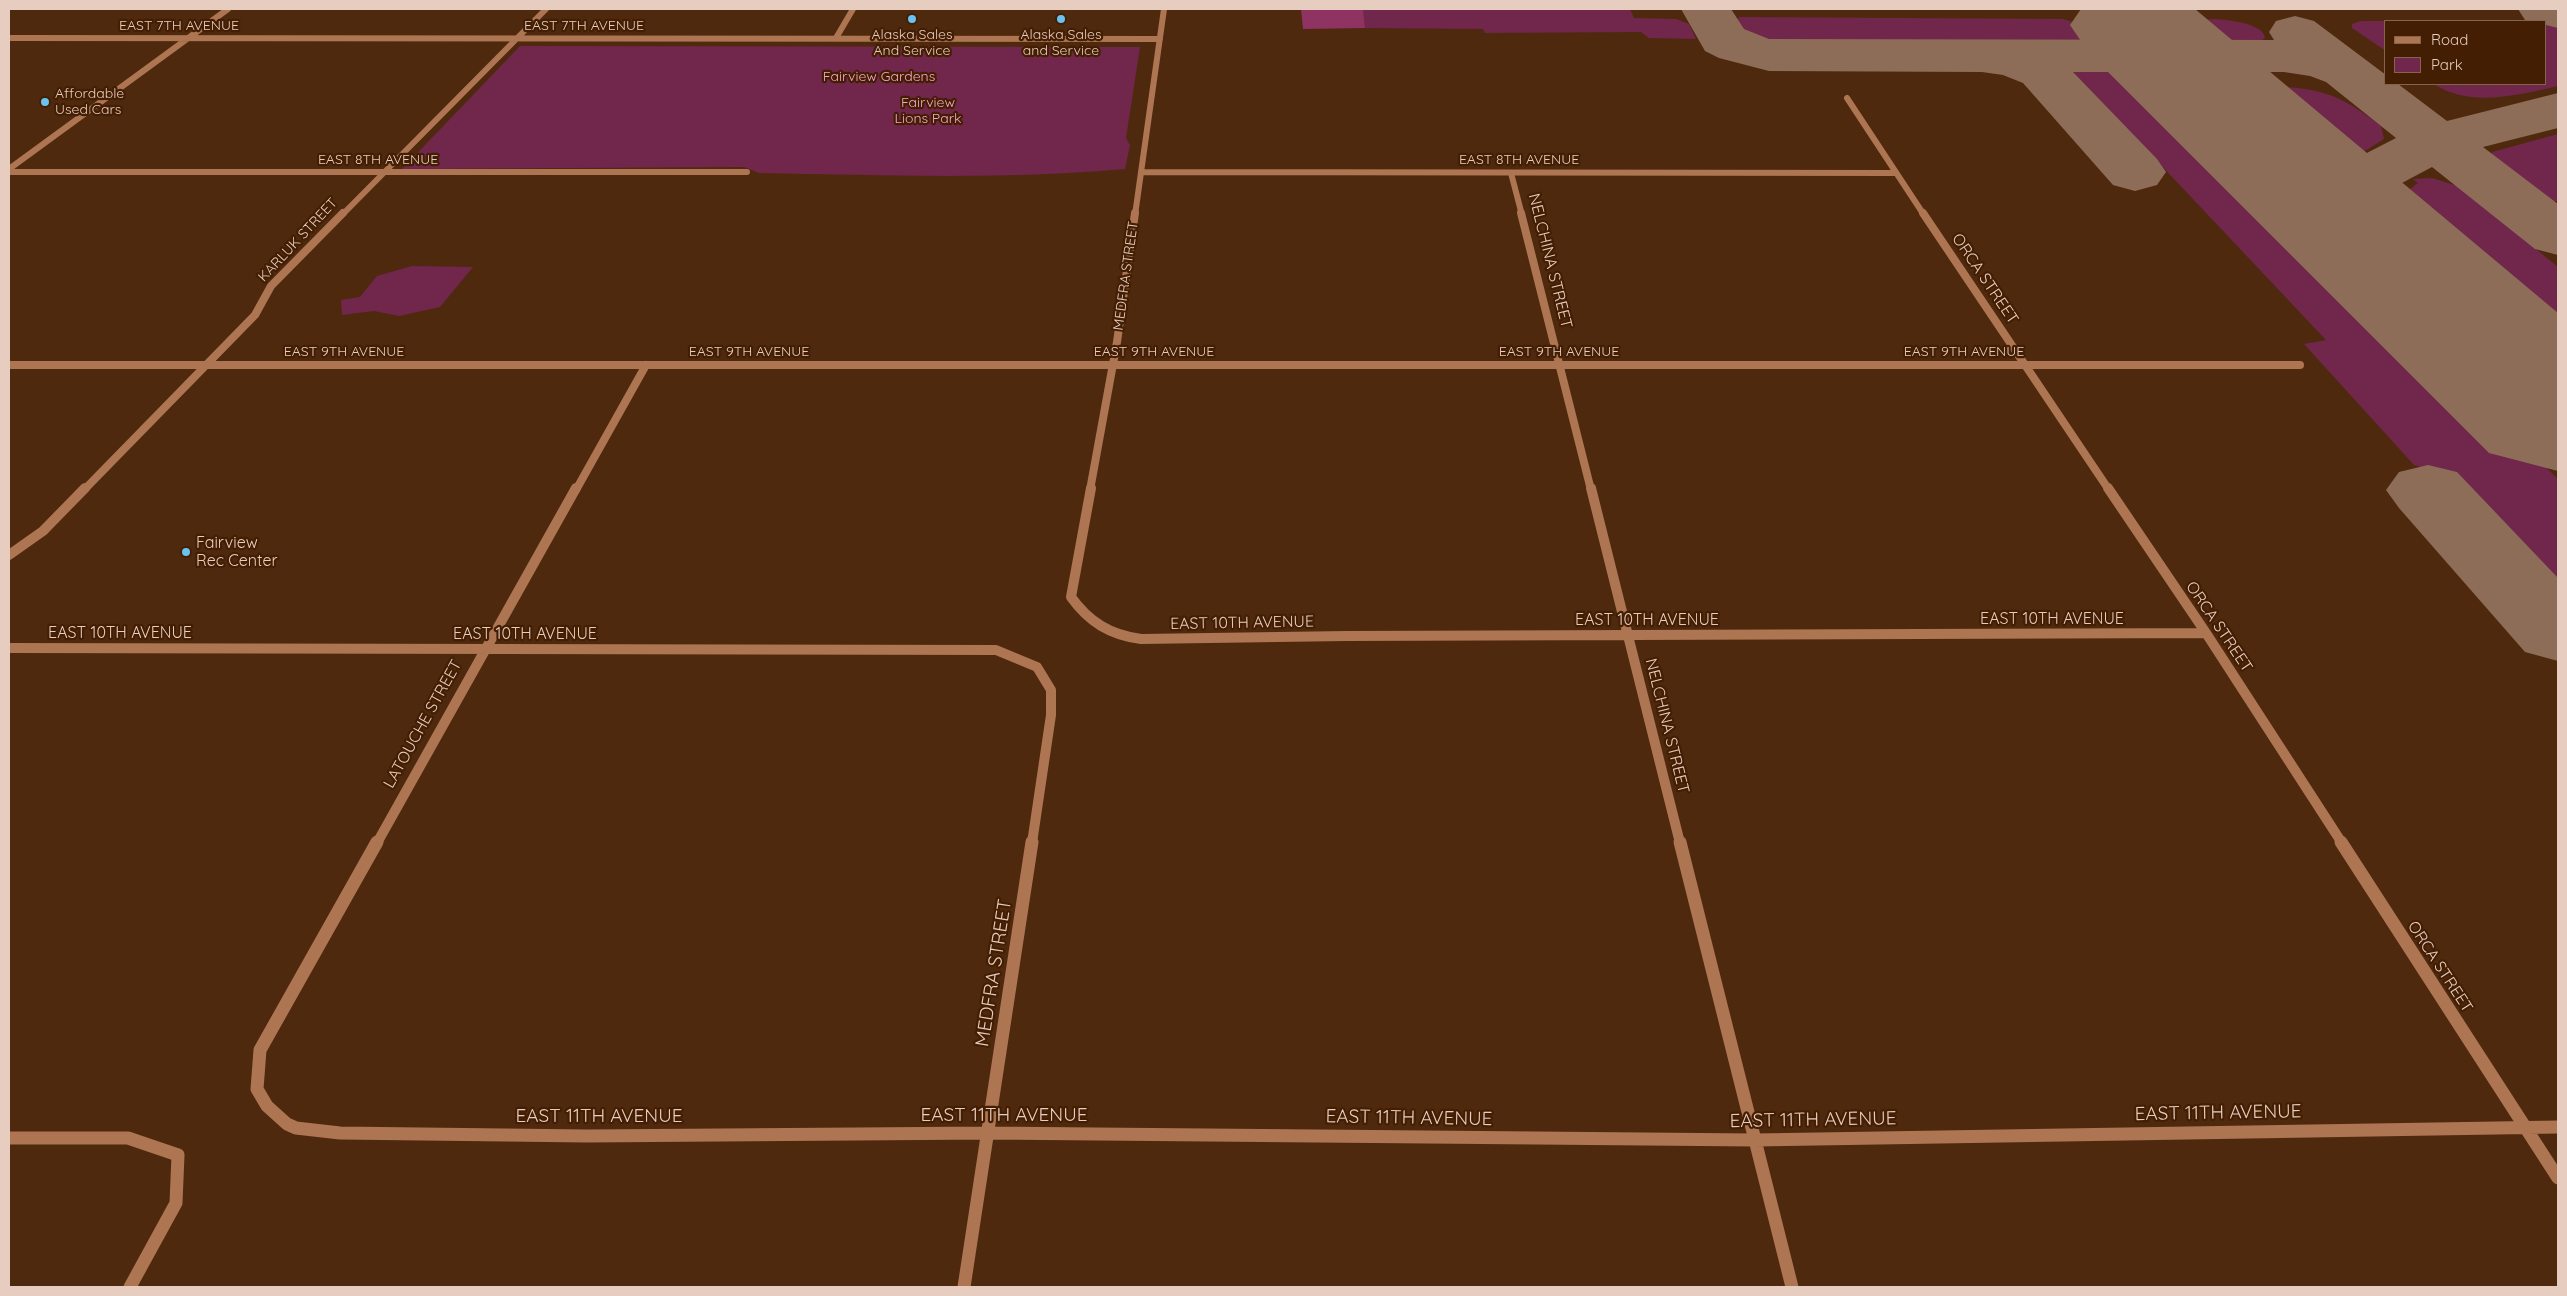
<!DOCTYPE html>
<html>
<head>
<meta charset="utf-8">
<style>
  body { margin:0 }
  #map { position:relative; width:2567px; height:1296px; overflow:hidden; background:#4f290e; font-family:Quicksand,sans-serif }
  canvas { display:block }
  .frame { position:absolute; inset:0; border:10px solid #e6cdbf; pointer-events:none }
  .legend { position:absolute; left:2384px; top:20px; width:162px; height:65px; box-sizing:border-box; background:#441e03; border:1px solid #85644e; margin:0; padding:6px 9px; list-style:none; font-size:15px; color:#e6cdbf }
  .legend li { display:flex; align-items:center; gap:10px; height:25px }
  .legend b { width:25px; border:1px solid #85644e }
</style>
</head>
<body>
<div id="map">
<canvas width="2567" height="1296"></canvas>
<div class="frame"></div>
<ul class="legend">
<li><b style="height:6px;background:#ad7551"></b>Road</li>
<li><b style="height:14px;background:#71264c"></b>Park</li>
</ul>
</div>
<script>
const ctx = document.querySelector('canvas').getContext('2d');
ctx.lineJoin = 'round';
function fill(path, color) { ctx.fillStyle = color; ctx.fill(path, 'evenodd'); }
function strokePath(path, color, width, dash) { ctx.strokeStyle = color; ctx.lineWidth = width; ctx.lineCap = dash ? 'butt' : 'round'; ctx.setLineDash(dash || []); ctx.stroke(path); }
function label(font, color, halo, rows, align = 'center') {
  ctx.font = font + ' Quicksand,sans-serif'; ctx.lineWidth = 4.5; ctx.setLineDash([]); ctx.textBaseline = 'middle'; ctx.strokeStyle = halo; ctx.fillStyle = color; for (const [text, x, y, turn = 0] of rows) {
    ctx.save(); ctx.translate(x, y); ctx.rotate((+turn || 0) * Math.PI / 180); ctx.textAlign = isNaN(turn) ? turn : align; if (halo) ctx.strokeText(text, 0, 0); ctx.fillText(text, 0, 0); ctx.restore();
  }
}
const green = new Path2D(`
  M 1363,9 L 1630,9 L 1634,18 L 1676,19 L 1689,24 L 1696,39 L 1649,38 L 1641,32 L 1485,33 L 1483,29 L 1365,28 Z
  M 1740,17 L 2063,19 L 2083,25 L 2094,33 L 2092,43 L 2083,47 L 1793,48 C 1763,45 1754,45 1734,21 Z
  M 2215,19 C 2228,20 2263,23 2265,38 C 2248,53 2203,42 2186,31 L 2184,26 L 2194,20 Z
  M 2361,21 L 2539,21 L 2386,21 L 2386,51 L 2352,28 L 2352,24 Z
  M 2546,23 L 2558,27 L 2558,86 C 2519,95 2470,108 2434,84 L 2546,84 Z
  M 520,46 L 1140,47 L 1126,138 L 1130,145 L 1125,169 C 1004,180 880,175 759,173 L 744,167 L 402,169 Z
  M 2093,67 C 2117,68 2135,74 2154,88 L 2558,479 L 2558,584 L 2452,476 L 2414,465 L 2304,344 L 2326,340 L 2073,72 Z
  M 2280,87 C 2325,88 2346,99 2381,126 L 2384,139 L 2349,161 L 2334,158 L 2263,99 L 2263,91 Z
  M 2558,134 L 2558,201 L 2545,201 L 2491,158 L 2492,152 Z
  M 2432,178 L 2458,186 L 2558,267 L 2558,358 L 2400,216 L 2397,199 L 2418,183 L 2413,179 Z
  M 412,266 L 473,267 L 440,307 L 399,316 L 374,311 L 342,315 L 341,300 L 360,297 L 377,276 Z`);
const forest = new Path2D(`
  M 1301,9 L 1363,9 L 1365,28 L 1303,29 Z`);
const taxiway = new Path2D(`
  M 1681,9 L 1731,9 L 1744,29 L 1769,39 L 2274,40 L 2269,32 L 2276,21 L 2295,16 L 2314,21 L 2386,75 L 2386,84 L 2398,84 L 2447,121 L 2558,93 L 2558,128 L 2483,147 L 2558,204 L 2558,255 L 2535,249 L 2432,167 L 2370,200 L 2375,216 L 2366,230 L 2343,235 L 2320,230 L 2311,216 L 2306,200 L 2324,175 L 2396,138 L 2326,82 L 2310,76 L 2284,72 L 2073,72 L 2157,159 L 2166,172 L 2157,185 L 2135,191 L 2113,185 L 2023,83 L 2003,75 L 1982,72 L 1769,71 L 1719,58 L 1705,51 Z
  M 2518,9 L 2558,9 L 2558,28 L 2546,25 L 2546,21 L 2525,20 Z
  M 2428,465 L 2457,472 L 2558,578 L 2558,661 L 2525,652 L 2399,508 L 2386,490 L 2399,472 Z`);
const runway = new Path2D(`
  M 2081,9 L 2195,9 L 2558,313 L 2558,471 L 2489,453 L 2089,53 L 2070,25 Z`);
const minorFar3 = new Path2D(`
  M 9,38 L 1160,39
  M 836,38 L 853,9
  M 1847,98 L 1924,215
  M 9,169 L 228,9
  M 9,172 L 747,172
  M 1141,172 L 1896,173
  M 1511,173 L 1522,215
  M 342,215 L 546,9
  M 1135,215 L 1164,9`);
const minorFar2 = new Path2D(`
  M 1521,213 L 1591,490
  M 1923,213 L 2109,490
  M 9,365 L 2300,365
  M 84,490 L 255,315 L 271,286 L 343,213
  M 576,490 L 646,365
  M 1090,490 L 1117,342 L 1135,213`);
const minorFar1 = new Path2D(`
  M 1091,488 L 1071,597 C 1089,622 1110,635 1141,639 L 1346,636 L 2206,633
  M 1591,488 L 1680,843
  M 2108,488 L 2206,633 L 2342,843
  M 9,555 L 43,531 L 85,488
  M 9,648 L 996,650 L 1037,667 L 1051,690 L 1051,715 L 1032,843
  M 377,843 L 576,488`);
const minor = new Path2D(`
  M 377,842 L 260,1050 L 257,1089 L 267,1106 L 287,1124 L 296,1128 L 340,1133 L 587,1136 L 988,1133 L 1755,1140 L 2558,1127
  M 1680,842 L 1792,1287
  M 2341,842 L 2558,1178
  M 9,1138 L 128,1138 L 178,1155 L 176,1203 L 130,1287
  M 964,1287 L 1032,842`);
const markers = [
  [912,19,5,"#69c3f1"],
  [1061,19,5,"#69c3f1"],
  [45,102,5,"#69c3f1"],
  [186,552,5,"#69c3f1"]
];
const farStreetnames = [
  ["EAST 7TH AVENUE",179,26],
  ["EAST 7TH AVENUE",584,26],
  ["EAST 8TH AVENUE",378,160],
  ["EAST 8TH AVENUE",1519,160],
  ["KARLUK STREET",298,240,-47],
  ["MEDFRA STREET",1126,276,-82],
  ["EAST 9TH AVENUE",344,352],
  ["EAST 9TH AVENUE",749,352],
  ["EAST 9TH AVENUE",1154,352],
  ["EAST 9TH AVENUE",1559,352],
  ["EAST 9TH AVENUE",1964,352]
];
const farPoinames = [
  ["Alaska Sales",912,35],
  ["And Service",912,51],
  ["Alaska Sales",1061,35],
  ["and Service",1061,51],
  ["Affordable",55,94,"left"],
  ["Used Cars",55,110,"left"]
];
const farParknames = [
  ["Fairview Gardens",879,77],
  ["Fairview",928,103],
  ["Lions Park",928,119]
];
const streetNames = [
  ["NELCHINA STREET",1550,261,76],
  ["ORCA STREET",1985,279,56],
  ["EAST 10TH AVENUE",2052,619],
  ["EAST 10TH AVENUE",1647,620],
  ["EAST 10TH AVENUE",1242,623,-1],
  ["ORCA STREET",2219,627,56],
  ["EAST 10TH AVENUE",120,633],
  ["EAST 10TH AVENUE",525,634],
  ["LATOUCHE STREET",423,724,-61],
  ["NELCHINA STREET",1667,726,76],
  ["ORCA STREET",2440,967,57]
];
const poiNames = [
  ["Fairview",196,543],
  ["Rec Center",196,561]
];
const nearStreetnames = [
  ["MEDFRA STREET",994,973,-81],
  ["EAST 11TH AVENUE",2218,1113,-1],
  ["EAST 11TH AVENUE",1004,1115],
  ["EAST 11TH AVENUE",599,1116],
  ["EAST 11TH AVENUE",1409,1118,1],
  ["EAST 11TH AVENUE",1813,1120,-1]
];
fill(green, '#71264c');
fill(forest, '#8f3362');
fill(taxiway, '#8e6d58');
fill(runway, '#8e6d58');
strokePath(minorFar3, '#ad7551', 6);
strokePath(minorFar2, '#ad7551', 8);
strokePath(minorFar1, '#ad7551', 10);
strokePath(minor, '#ad7551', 13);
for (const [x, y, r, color] of markers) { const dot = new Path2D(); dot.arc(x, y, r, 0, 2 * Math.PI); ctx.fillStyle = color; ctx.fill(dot); strokePath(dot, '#441e03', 2); }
label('14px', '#e6cdbf', '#441e03', farStreetnames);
label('14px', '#e6cdbf', '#441e03', farPoinames);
label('14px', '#f3a7c7', '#441e03', farParknames);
label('16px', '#e6cdbf', '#441e03', streetNames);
label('16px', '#e6cdbf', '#441e03', poiNames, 'left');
label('19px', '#e6cdbf', '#441e03', nearStreetnames);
</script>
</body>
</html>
